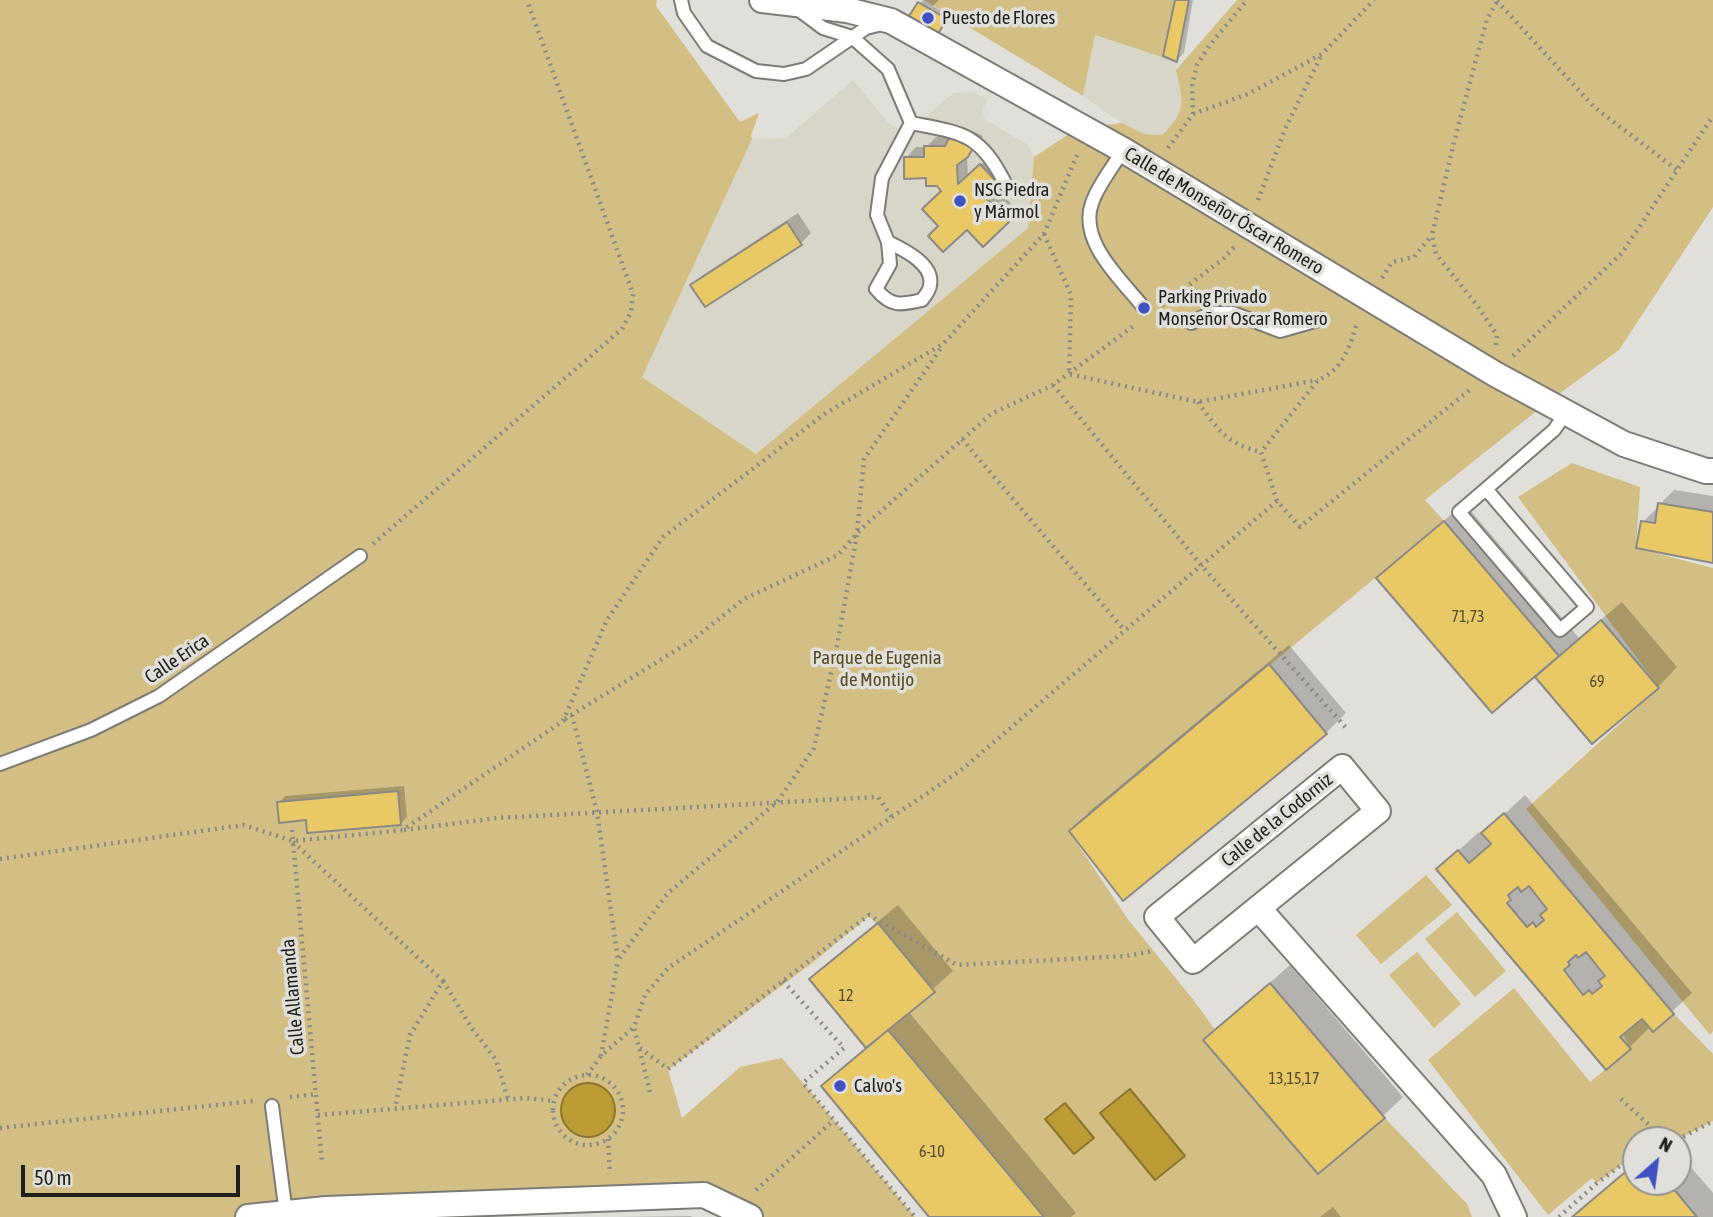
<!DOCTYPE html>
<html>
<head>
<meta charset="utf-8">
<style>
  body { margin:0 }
  #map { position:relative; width:1713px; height:1217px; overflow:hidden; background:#e0dfda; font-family:"Asap Condensed",sans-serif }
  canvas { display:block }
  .north { position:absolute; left:1622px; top:1126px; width:70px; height:70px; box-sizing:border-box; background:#e0dfda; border:2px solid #93928e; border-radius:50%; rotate:28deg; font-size:19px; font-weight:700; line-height:28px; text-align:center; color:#1f1f1d }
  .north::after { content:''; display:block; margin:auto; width:24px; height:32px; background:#4051c4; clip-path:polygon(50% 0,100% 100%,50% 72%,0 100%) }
  .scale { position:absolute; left:21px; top:1165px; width:219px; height:32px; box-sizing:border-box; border:4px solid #1f1f1d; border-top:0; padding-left:9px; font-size:21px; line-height:24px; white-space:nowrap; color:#1f1f1d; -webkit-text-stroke:5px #e0dfda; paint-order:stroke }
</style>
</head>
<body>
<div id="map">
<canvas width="1713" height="1217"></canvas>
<div class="north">N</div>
<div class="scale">50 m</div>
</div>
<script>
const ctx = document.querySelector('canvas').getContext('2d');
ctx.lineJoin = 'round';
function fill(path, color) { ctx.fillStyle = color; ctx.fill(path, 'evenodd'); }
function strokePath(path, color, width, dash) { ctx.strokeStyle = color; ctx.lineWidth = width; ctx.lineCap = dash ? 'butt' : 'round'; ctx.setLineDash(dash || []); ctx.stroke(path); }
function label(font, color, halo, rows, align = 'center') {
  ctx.font = font + ' "Asap Condensed",sans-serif'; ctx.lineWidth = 7; ctx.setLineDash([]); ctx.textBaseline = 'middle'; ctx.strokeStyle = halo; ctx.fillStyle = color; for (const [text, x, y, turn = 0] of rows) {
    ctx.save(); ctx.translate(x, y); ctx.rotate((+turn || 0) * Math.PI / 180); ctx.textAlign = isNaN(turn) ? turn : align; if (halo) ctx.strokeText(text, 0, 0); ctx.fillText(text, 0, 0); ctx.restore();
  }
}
const built = new Path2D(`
  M 1095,35 L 1177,62 L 1176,70 L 1182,96 L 1182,109 L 1177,121 L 1162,135 L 1144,134 L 1122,123 L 1083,96 Z
  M 853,80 L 890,125 L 911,134 L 938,105 L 954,93 L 973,92 L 988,99 L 982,111 L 986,120 L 1028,145 L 1034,157 L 1028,228 L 756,454 L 642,377 L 752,139 L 786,138 Z`);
const green = new Path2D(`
  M 0,0 L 657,0 L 656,6 L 740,122 L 759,113 L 751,136 L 752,139 L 642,377 L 756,454 L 1028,228 L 1034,157 L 1078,128 L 1122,123 L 1144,134 L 1162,135 C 1187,111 1183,102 1176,70 L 1237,0 L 1713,0 L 1713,207 L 1619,350 L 1549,401 L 1425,500 L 1444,521 L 1069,831 L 1127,918 L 1195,1002 L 1318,1174 L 1385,1118 L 1467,1204 L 1472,1217 L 1044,1217 L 888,1030 L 935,992 L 869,916 L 811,964 L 668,1070 L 682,1118 L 740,1067 L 782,1058 L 915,1217 L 750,1217 L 704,1195 L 337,1217 L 0,1217 Z
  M 924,0 L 1189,0 L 1177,62 L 1095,35 L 1083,96 Z
  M 1572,463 L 1640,487 L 1636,548 L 1713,568 L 1713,1031 L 1710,1035 L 1526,809 L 1659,688 L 1518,497 Z
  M 1426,875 L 1452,905 L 1381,964 L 1356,935 Z
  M 1457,912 L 1506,971 L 1475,997 L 1425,939 Z
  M 1417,952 L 1461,1004 L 1434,1028 L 1389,975 Z
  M 1514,988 L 1590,1082 L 1630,1049 L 1623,1034 L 1642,1019 L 1653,1032 L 1674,1014 L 1713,1054 L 1713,1121 L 1677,1140 L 1636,1140 L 1636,1154 L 1597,1183 L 1592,1178 L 1548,1215 L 1428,1060 Z`);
const water = new Path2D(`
  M561 1110a27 27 0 1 1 54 0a27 27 0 1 1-54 0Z
  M 1130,1089 L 1185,1156 L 1155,1180 L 1100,1113 Z
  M 1065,1103 L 1094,1138 L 1074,1154 L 1045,1119 Z`);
const shadow = new Path2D(`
  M 923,0 L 939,0 L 933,6 L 949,16 L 941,29 L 912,16 Z
  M 1177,0 L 1193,0 L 1184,53 L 1177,60 Z
  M 962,126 L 983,136 L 978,145 L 967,156 L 968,177 L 991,155 L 1004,168 L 990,181 L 1018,211 L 1008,221 L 940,225 L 943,191 L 906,158 L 916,147 L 926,147 L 936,137 L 952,136 Z
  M 798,213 L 811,233 L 801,243 L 692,285 L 703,275 Z
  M 1674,490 L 1713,496 L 1713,561 L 1643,522 L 1657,508 L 1659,508 L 1660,504 Z
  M 1464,503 L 1579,638 L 1622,602 L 1677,667 L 1658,687 L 1593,742 L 1535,674 L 1379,578 Z
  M 1289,645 L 1346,713 L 1326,733 L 1123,898 L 1071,831 L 1090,811 Z
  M 404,786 L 407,817 L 400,824 L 279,803 L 285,796 Z
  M 1525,795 L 1692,993 L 1653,1029 L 1650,1027 L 1629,1048 L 1438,869 L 1479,832 L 1490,845 L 1492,842 L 1484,833 Z
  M 898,905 L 953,971 L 908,1011 L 1076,1213 L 1071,1217 L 931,1217 L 823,1086 L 867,1046 L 812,980 L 831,960 Z
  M 1290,965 L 1403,1097 L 1383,1116 L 1205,1040 Z
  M 1678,1152 L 1713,1193 L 1713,1217 L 1574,1217 L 1636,1162 L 1636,1182 L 1678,1182 Z
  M 1333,1207 L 1341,1217 L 1320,1217 Z
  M 691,1216 L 692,1217 L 616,1217 Z`);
const building = new Path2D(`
  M 1175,0 L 1189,0 L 1177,62 L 1163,56 Z
  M 918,2 L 947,19 L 938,34 L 909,16 Z
  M 950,136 L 974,146 L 968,157 L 957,165 L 958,184 L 980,164 L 995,180 L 981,193 L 1009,222 L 983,247 L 967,230 L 943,252 L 928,236 L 938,226 L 922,209 L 941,191 L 937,186 L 926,186 L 926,178 L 904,179 L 904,157 L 924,157 L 924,146 L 945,146 Z
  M 787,222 L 802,245 L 705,307 L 690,285 Z
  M 1658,503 L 1713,512 L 1713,563 L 1636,548 L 1641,521 L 1655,523 Z
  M 1444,521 L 1559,656 L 1492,713 L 1376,578 Z
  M 1601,620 L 1659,688 L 1592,744 L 1535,677 Z
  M 1269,664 L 1327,734 L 1123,901 L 1069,831 Z
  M 398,791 L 401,825 L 307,833 L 306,820 L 279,823 L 277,802 Z
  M 1504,813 L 1674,1014 L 1653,1032 L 1642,1019 L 1620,1037 L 1631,1049 L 1606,1070 L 1436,869 L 1458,850 L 1469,863 L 1491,844 L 1481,833 ZM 1529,886 L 1547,909 L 1540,915 L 1544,920 L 1536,927 L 1533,922 L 1527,927 L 1507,903 L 1511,900 L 1508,895 L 1518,887 L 1521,892 ZM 1586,952 L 1605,976 L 1598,981 L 1602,986 L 1592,994 L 1589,990 L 1583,995 L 1564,970 L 1570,965 L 1568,962 L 1576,955 L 1578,958 Z
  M 878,923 L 935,992 L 866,1048 L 809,979 Z
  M 1270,983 L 1385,1118 L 1318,1174 L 1203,1040 Z
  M 888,1030 L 900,1044 L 1044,1217 L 929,1217 L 821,1086 Z
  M 1636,1163 L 1636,1182 L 1668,1182 L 1697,1217 L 1572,1217 Z`);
const path = new Path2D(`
  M 1497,1 L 1594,107 L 1677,170
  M 1193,114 L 1248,94 L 1322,54 L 1374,0
  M 1168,148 L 1193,114 L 1192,86 L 1197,65 L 1209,46 L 1247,0
  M 1258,200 L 1285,129 L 1322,54
  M 1044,234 L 1071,295 L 1069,374 L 1198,402 L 1318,380
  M 1382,278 L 1392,262 L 1414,257 L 1432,235
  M 1162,306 L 1224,258 L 1234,247
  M 1496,345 L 1497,335 L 1476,304 L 1436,254 L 1432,235 L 1454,142 L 1487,19 L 1498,0
  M 1513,356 L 1622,253 L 1713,116
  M 1053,385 L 1201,565 L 1347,729
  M 1198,402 C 1217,429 1227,444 1261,452
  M 962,439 L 1125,631
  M 1277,501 L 1261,452 L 1318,380 C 1342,371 1351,345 1357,322
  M 373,544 L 622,329 L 631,312 L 633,294 L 527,0
  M 572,715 L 597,812 L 618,960 L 668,893 L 777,802 L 814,748 L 836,651 L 857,534 L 864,459 L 941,348
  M 565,719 L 691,641 L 744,599 L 838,555 L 862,528 L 991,414 L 1053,385 L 1135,325
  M 292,830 L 322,1163
  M 404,830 L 497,818 L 878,797 L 892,817
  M 293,842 L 443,981 L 410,1035 L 395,1108
  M 0,859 L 244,825 L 293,841 L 403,830 L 563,721 L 607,620 L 663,537 L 826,413 L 943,344 L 1044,234 L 1077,155
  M 443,981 L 471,1027 L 496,1060 L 508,1099
  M 783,981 L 844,1048 L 803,1083 L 915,1217
  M 640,1048 L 668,1069 L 869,915 L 957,965 L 1126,956 L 1153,951
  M 601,1056 L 618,960
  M553 1110a35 35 0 1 1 70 0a35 35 0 1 1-70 0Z
  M 587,1075 L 601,1056 L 634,1027
  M 650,1092 L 634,1027 L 645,995 L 668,968 L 960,771 L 1277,501 L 1300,527 L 1471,389
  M 290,1097 L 317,1094
  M 1621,1099 L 1665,1140
  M 318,1115 L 526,1098 L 554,1101
  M 0,1128 L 253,1101
  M 608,1139 L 610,1174
  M 1677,1140 L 1713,1121
  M 756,1190 L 834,1120
  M 1559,1217 L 1597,1183 L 1636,1154`);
const lane = new Path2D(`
  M 681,0 L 684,13 L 707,46 L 756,71 L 784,74 L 806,69 L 866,28 L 882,24
  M 799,10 L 823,28 L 852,37 L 888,69 L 911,123 L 882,178 L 877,215 L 888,242 L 890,264 L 876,289 C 891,307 900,305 922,300 C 925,296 930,290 930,285 C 934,264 904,250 888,242
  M 911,123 C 963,133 980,133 1006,185
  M 1123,150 C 1113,167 1098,185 1092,203 C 1078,242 1122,280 1144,308
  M 1191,323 L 1211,313 L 1233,313 L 1280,331 L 1322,319
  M 1486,489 L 1587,607 L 1560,630 L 1459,512 Z
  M 1486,489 L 1554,430 L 1566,413
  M 0,764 L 91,730 L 159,696 L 360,556
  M 272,1106 L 286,1214`);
const street = new Path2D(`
  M 762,0 L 847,10 L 891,21 L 1123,150 L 1495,374 L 1624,444 L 1706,471 L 1713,471
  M 1342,767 L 1378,811 L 1193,961 L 1157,917 Z
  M 1259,909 L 1494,1175 L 1514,1217
  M 248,1217 L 326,1209 L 704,1195 L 750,1217`);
const markers = [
  [928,18,7,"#4051c4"],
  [960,201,7,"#4051c4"],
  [1144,308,7,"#4051c4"],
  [840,1086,7,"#4051c4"]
];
const numberNames = [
  ["71,73",1468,617],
  ["69",1597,682],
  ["12",846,996],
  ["13,15,17",1294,1079],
  ["6-10",932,1152]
];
const poiNames = [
  ["Puesto de Flores",942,18],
  ["NSC Piedra",974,190],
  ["y Mármol",974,212],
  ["Parking Privado",1158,297],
  ["Monseñor Oscar Romero",1158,319],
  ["Calvo's",854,1086]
];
const streetNames = [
  ["Calle de Monseñor Óscar Romero",1224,211,31],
  ["Calle Erica",177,659,-34],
  ["Calle de la Codorniz",1277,820,-39],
  ["Calle Allamanda",293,997,-95]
];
const parkNames = [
  ["Parque de Eugenia",877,658],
  ["de Montijo",877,680]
];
fill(built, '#d8d5c9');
fill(green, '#d3bf83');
fill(water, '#ba9b34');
strokePath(water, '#8c762d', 2);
fill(shadow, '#0003');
fill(building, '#e8c965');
strokePath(building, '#8a8985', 2);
strokePath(lane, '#7c7b77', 16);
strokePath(street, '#7c7b77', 28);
strokePath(path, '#8a8986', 4.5, [2, 5]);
strokePath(lane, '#fff', 12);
strokePath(street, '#fff', 24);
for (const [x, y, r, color] of markers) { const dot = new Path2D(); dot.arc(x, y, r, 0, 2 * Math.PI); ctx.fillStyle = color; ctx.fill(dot); strokePath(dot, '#e0dfda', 2.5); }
label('16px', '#514a2f', null, numberNames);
label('19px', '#1f1f1d', '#e0dfda', poiNames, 'left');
label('19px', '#1f1f1d', '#e0dfda', streetNames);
label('19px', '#584b21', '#e0dfda', parkNames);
</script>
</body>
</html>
